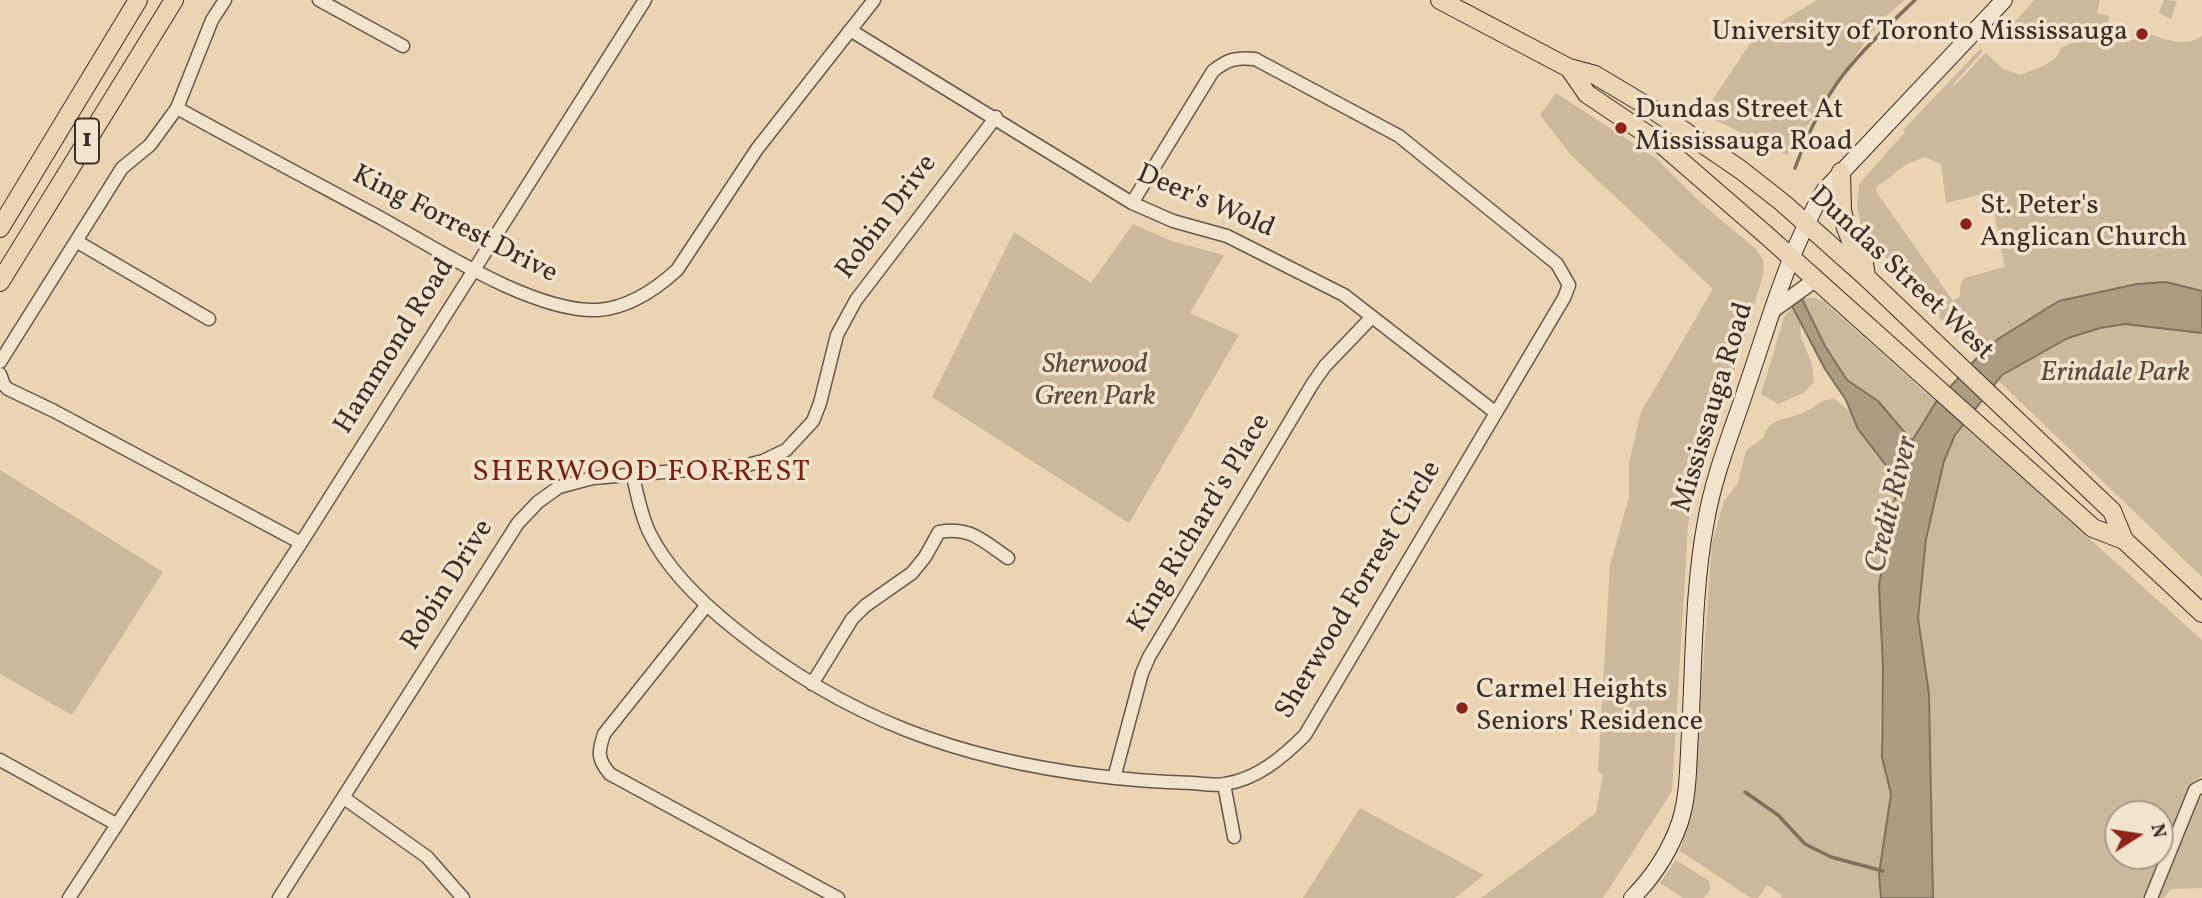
<!DOCTYPE html>
<html>
<head>
<meta charset="utf-8">
<style>
  body { margin:0 }
  #map { position:relative; width:2202px; height:898px; overflow:hidden; background:#ead4b1; font-family:Vollkorn,serif }
  canvas { display:block }
  .north { position:absolute; left:2104px; top:800px; width:70px; height:70px; box-sizing:border-box; background:#f1e3cc; border:2px solid #a89b8a; border-radius:50%; rotate:78deg; font-size:19px; font-weight:700; line-height:28px; text-align:center; color:#3b2e27 }
  .north::after { content:''; display:block; margin:auto; width:24px; height:32px; background:#8f2418; clip-path:polygon(50% 0,100% 100%,50% 72%,0 100%) }
</style>
</head>
<body>
<div id="map">
<canvas width="2202" height="898"></canvas>
<div class="north">N</div>
</div>
<script>
const ctx = document.querySelector('canvas').getContext('2d');
ctx.lineJoin = 'round';
function fill(path, color) { ctx.fillStyle = color; ctx.fill(path, 'evenodd'); }
function strokePath(path, color, width, dash) { ctx.strokeStyle = color; ctx.lineWidth = width; ctx.lineCap = dash ? 'butt' : 'round'; ctx.setLineDash(dash || []); ctx.stroke(path); }
function label(font, color, halo, rows, align = 'center') {
  ctx.font = font + ' Vollkorn,serif'; ctx.lineWidth = 7; ctx.setLineDash([]); ctx.textBaseline = 'middle'; ctx.strokeStyle = halo; ctx.fillStyle = color; for (const [text, x, y, turn = 0] of rows) {
    ctx.save(); ctx.translate(x, y); ctx.rotate((+turn || 0) * Math.PI / 180); ctx.textAlign = isNaN(turn) ? turn : align; if (halo) ctx.strokeText(text, 0, 0); ctx.fillText(text, 0, 0); ctx.restore();
  }
}
const green = new Path2D(`
  M 1817,0 L 1905,0 L 1878,23 L 1787,155 L 1703,114 L 1754,38 Z
  M 2034,0 L 2100,0 L 2097,13 L 2109,16 L 2108,22 L 2089,34 L 2075,32 L 2055,22 L 2030,38 L 2018,39 L 2008,30 Z
  M 2164,0 L 2177,1 L 2171,19 L 2160,14 L 2159,12 Z
  M 2148,34 C 2167,39 2185,48 2202,36 L 2202,577 L 1976,359 L 1977,357 L 1917,294 L 1861,227 L 1857,205 L 1859,184 L 1905,132 L 1903,130 L 1980,49 L 1983,51 L 1950,88 L 1956,84 L 1986,53 L 2003,69 L 2021,75 C 2036,68 2057,64 2061,48 C 2070,44 2079,40 2088,40 C 2114,40 2124,46 2148,34 ZM 1925,157 L 1941,164 L 1946,203 L 1990,192 L 2005,267 L 1964,278 L 1960,286 L 1960,296 L 1953,301 L 1877,193 L 1876,187 L 1907,164 Z
  M 1556,93 L 1657,159 L 1701,203 L 1756,249 L 1763,260 L 1764,271 L 1744,341 L 1692,499 L 1688,525 L 1672,791 L 1603,898 L 1481,898 L 1596,813 L 1603,775 L 1598,771 L 1610,565 L 1629,497 L 1629,464 L 1641,412 L 1713,289 L 1571,155 L 1540,115 Z
  M 1133,224 L 1171,241 L 1224,255 L 1190,313 L 1239,335 L 1129,523 L 932,397 L 1014,232 L 1091,283 Z
  M 1805,298 L 1815,298 L 1823,301 L 1936,402 L 1912,441 L 1878,401 L 1847,380 L 1825,346 L 1802,299 Z
  M 1792,306 L 1800,322 L 1801,338 L 1812,364 L 1814,382 L 1805,392 L 1778,404 L 1761,394 L 1784,317 Z
  M 1835,399 L 1850,412 L 1858,429 L 1898,481 L 1892,506 L 1880,732 L 1882,757 L 1891,794 L 1879,874 L 1881,898 L 1781,898 L 1782,895 L 1767,885 L 1758,898 L 1751,898 L 1680,851 L 1693,804 L 1712,543 L 1724,501 L 1738,483 L 1746,451 L 1764,437 C 1768,417 1789,420 1805,412 C 1818,405 1819,400 1835,399 Z
  M 1963,425 L 2202,640 L 2202,776 L 2193,782 L 2202,800 L 2202,888 L 2171,889 L 2164,898 L 1933,898 C 1931,831 1933,762 1929,695 C 1927,670 1921,645 1919,621 C 1916,577 1937,458 1963,425 ZM 2118,814 L 2160,814 L 2160,856 L 2118,856 Z
  M 0,470 L 163,572 L 72,715 L 0,674 Z
  M 1360,808 L 1484,875 L 1455,898 L 1303,898 Z
  M 1676,860 L 1709,881 L 1710,890 L 1704,898 L 1683,898 L 1660,883 Z`);
const water = new Path2D(`
  M 2166,282 L 2202,291 L 2202,333 L 2125,324 L 2100,328 L 2068,338 L 2002,375 L 1955,435 L 1944,461 L 1926,539 L 1918,618 L 1929,694 L 1933,898 L 1881,898 L 1879,874 L 1891,794 L 1882,757 L 1883,666 L 1879,585 L 1898,481 L 1858,429 L 1846,400 L 1825,369 L 1792,306 L 1802,299 L 1825,346 L 1847,380 L 1878,401 L 1912,441 L 1936,402 L 1976,359 L 1998,339 L 2059,301 L 2137,284 Z`);
const stream = new Path2D(`
  M 1795,168 C 1807,136 1822,102 1843,75 C 1864,48 1890,24 1915,0
  M 1745,792 L 1778,815 L 1805,844 L 1831,857 L 1883,871`);
const minor = new Path2D(`
  M 319,0 L 403,46
  M 850,30 L 1132,203 L 1173,221 L 1227,236 L 1344,295 L 1496,413
  M 177,108 C 244,145 312,181 379,217 C 435,248 534,313 598,310 C 628,308 655,290 677,270 L 757,149 L 874,0
  M 76,241 L 209,319
  M 0,362 L 122,168 L 150,145 L 177,108 L 212,20 L 225,0
  M 0,374 L 4,385 L 8,389 L 54,411 L 301,543
  M 633,476 C 637,495 641,514 649,532 C 668,571 702,603 736,630 C 847,719 958,759 1098,776 C 1130,780 1161,782 1193,783 C 1203,784 1215,786 1225,784 C 1257,779 1282,758 1305,735 L 1564,298 L 1569,285 L 1557,264 L 1399,136 L 1255,59 C 1237,57 1228,59 1213,71 L 1132,203
  M 706,606 L 604,734 C 598,752 597,759 610,774 L 838,898
  M 812,684 L 852,619 L 865,606 L 912,573 L 925,557 L 939,532 C 970,526 983,541 1008,558
  M 0,760 L 116,824
  M 1114,778 L 1142,673 L 1149,657 L 1313,383 L 1325,366 L 1372,317
  M 1224,784 L 1234,837
  M 344,798 L 427,857 L 463,898
  M 69,898 L 301,543 L 645,0
  M 279,898 L 518,523 L 538,502 L 559,487 L 593,478 L 747,465 L 763,461 L 786,450 L 813,421 L 820,403 L 837,335 L 856,300 L 996,117
  M 2151,898 L 2195,790 L 2202,786`);
const tertiary = new Path2D(`
  M 1772,311 L 1815,280`);
const secondary = new Path2D(`
  M 1632,898 C 1653,877 1670,851 1680,822 C 1689,794 1688,762 1690,733 C 1694,662 1693,590 1706,521 C 1714,474 1733,429 1748,383 C 1770,319 1789,250 1824,191 L 2004,0`);
const primary = new Path2D(`
  M 1440,0 L 1569,68 L 1595,75 L 1652,109 L 1741,170 L 1783,203 L 1866,277 L 2112,511 L 2124,540
  M 1569,68 L 1587,94 L 1660,143 L 1765,234 L 2093,528 L 2124,540 L 2202,613
  M 1841,172 L 1842,210 L 1846,228 L 1851,241 L 1863,256 L 1866,277
  M 0,228 L 138,0
  M 0,282 L 174,0`);
const markers = [
  [2142,34,7,"#8f2418"],
  [1621,128,7,"#8f2418"],
  [1966,224,7,"#8f2418"],
  [1462,708,7,"#8f2418"]
];
const shields = [
  [87,141,24]
];
const shieldNames = [
  ["1",87,141]
];
const poiNames = [
  ["University of Toronto Mississauga",2128,34,"right"],
  ["Dundas Street At",1635,112],
  ["Mississauga Road",1635,144],
  ["St. Peter's",1980,208],
  ["Anglican Church",1980,240],
  ["Carmel Heights",1476,692],
  ["Seniors' Residence",1476,724]
];
const streetNames = [
  ["Deer's Wold",1205,203,23],
  ["Robin Drive",888,218,-53],
  ["King Forrest Drive",454,226,27],
  ["Dundas Street West",1900,275,43],
  ["Hammond Road",396,347,-58],
  ["Mississauga Road",1715,408,-73],
  ["King Richard's Place",1201,524,-59],
  ["Robin Drive",449,586,-58],
  ["Sherwood Forrest Circle",1360,591,-59]
];
const parkNames = [
  ["Sherwood",1095,367],
  ["Green Park",1095,399],
  ["Erindale Park",2115,375]
];
const neighbourhoodNames = [
  ["SHERWOOD FORREST",642,474]
];
const waterNames = [
  ["Credit River",1894,505,-76]
];
fill(green, '#ccb89a');
fill(water, '#ae9c82');
strokePath(water, '#80705e', 2);
strokePath(stream, '#80705e', 3.5);
strokePath(minor, '#67584a', 15);
strokePath(tertiary, '#67584a', 17);
strokePath(secondary, '#3b2e27', 18);
strokePath(primary, '#3b2e27', 20);
strokePath(minor, '#f1e3cc', 12);
strokePath(tertiary, '#f1e3cc', 14);
strokePath(secondary, '#f1e3cc', 16);
strokePath(primary, '#ead4b1', 18);
for (const [x, y, r, color] of markers) { const dot = new Path2D(); dot.arc(x, y, r, 0, 2 * Math.PI); ctx.fillStyle = color; ctx.fill(dot); strokePath(dot, '#f1e3cc', 2.5); }
for (const [x, y, w] of shields) { const box = new Path2D(); box.roundRect(x - w / 2, y - 22.5, w, 45, 5); ctx.fillStyle = '#f1e3cc'; ctx.fill(box); strokePath(box, '#3b2e27', 2); }
label('bold 26px', '#3b2e27', null, shieldNames);
label('28px', '#3b2e27', '#f1e3cc', poiNames, 'left');
label('28px', '#3b2e27', '#f1e3cc', streetNames);
label('italic 28px', '#584a3e', '#f1e3cc', parkNames);
ctx.letterSpacing = '2px';
label('30px', '#7a1f14', '#f1e3cc', neighbourhoodNames);
ctx.letterSpacing = '0px';
label('italic 30px', '#584a3e', '#f1e3cc', waterNames);
</script>
</body>
</html>
